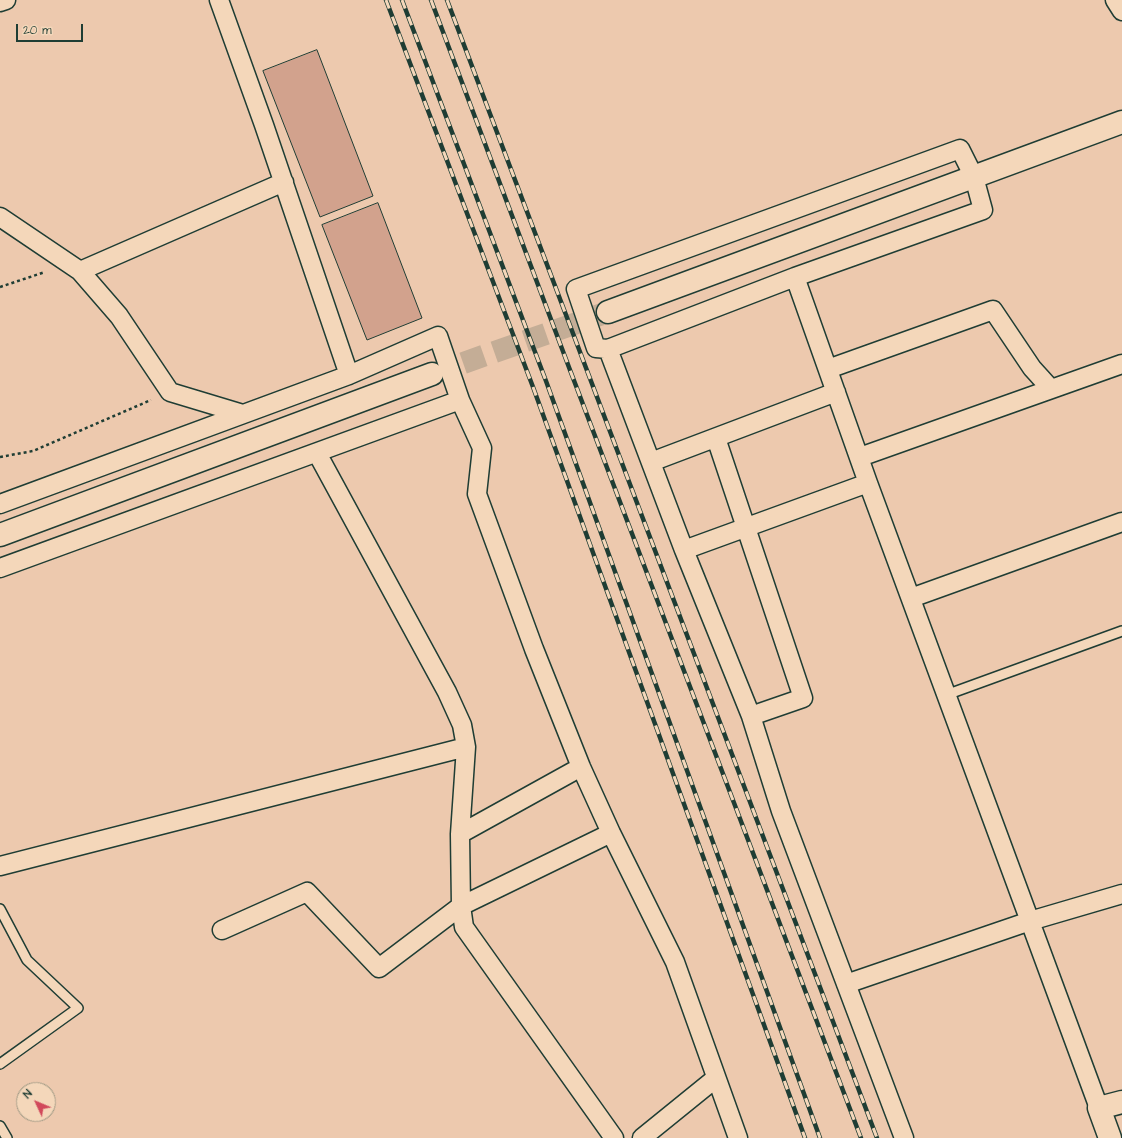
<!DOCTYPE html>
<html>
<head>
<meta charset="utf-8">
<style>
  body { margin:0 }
  #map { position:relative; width:1122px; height:1138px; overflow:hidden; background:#edc9ae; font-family:"Architects Daughter",sans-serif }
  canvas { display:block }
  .north { position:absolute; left:16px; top:1082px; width:40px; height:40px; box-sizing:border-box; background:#f4d7ba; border:1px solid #9f9984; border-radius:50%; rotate:314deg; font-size:11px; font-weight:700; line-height:16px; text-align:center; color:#1f3d34 }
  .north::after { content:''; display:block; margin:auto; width:14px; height:18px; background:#d1495b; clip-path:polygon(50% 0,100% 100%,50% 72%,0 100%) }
  .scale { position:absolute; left:16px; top:24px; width:67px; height:18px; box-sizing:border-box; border:2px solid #1f3d34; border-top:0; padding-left:5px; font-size:12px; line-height:14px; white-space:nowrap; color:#1f3d34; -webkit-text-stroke:3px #f4d7ba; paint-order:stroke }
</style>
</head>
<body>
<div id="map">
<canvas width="1122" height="1138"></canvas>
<div class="north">N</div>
<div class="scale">20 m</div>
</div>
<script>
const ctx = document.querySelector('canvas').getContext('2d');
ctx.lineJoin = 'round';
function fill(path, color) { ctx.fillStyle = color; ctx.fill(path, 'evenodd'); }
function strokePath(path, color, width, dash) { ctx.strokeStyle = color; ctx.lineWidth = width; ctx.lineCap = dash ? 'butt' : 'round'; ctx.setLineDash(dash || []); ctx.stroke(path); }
const building = new Path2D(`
  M 317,50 L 373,196 L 320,217 L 263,71 Z
  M 378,203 L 422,318 L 367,340 L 322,225 Z`);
const tertiaryTunnel = new Path2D(`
  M 432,374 L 608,312`);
const path = new Path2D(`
  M 0,287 L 45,272
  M 0,457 L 33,451 L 151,400`);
const service = new Path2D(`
  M 946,695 L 1122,631
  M 0,909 L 27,960 L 78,1008 L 0,1064
  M 0,1126 L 7,1138`);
const minor = new Path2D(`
  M 219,0 L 264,125 L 349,375
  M 1115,0 L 1122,11
  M 0,2 L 6,0
  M 960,149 L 974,177 L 983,210 L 795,277 L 608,349 L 596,348 L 576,289 Z
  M 0,217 L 80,271 L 119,316 L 170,392 L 243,414
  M 80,271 L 284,182
  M 795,277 L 868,483 L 1099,1108
  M 608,349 L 684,550 L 751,716 L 781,811 L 904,1138
  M 828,369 L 993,310 L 1032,368 L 1051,389
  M 460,400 L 482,448 L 477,494 L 534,649 L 581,767 L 611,833 L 675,962 L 738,1138
  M 716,438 L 803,698 L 751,716
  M 317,453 L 447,692 L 462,725 L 466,747 L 460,834 L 461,906 L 464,927 L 614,1138
  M 860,457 L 1122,364
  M 651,462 L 836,392
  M 0,504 L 349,375 L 438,336 L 460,400 L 0,568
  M 684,550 L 868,483
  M 911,598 L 1122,522
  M 460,834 L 581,767
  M 0,866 L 466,747
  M 222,930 L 307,892 L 379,968 L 461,906 L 611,833
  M 846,984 L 1030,921 L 1122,894
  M 642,1138 L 716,1078`);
const tertiary = new Path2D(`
  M 608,312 L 1122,122
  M 0,535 L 432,374
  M 1110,1138 L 1099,1108 L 1122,1102`);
const rail = new Path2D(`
  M 386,0 L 533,387 L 805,1138
  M 402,0 L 546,381 L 820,1138
  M 431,0 L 570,370 L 861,1138
  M 447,0 L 877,1138`);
fill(building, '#d2a28d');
strokePath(building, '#1f3d34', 1);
strokePath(tertiaryTunnel, '#c4ad96', 22, [22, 11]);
strokePath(service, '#1f3d34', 12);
strokePath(minor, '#1f3d34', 21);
strokePath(tertiary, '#1f3d34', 25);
strokePath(path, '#1f3d34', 2.5, [3, 3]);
strokePath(service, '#f4d7ba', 9);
strokePath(minor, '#f4d7ba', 18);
strokePath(tertiary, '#f4d7ba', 22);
strokePath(rail, '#1f3d34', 4.5);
strokePath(rail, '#f4d7ba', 3, [9]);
</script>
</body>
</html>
